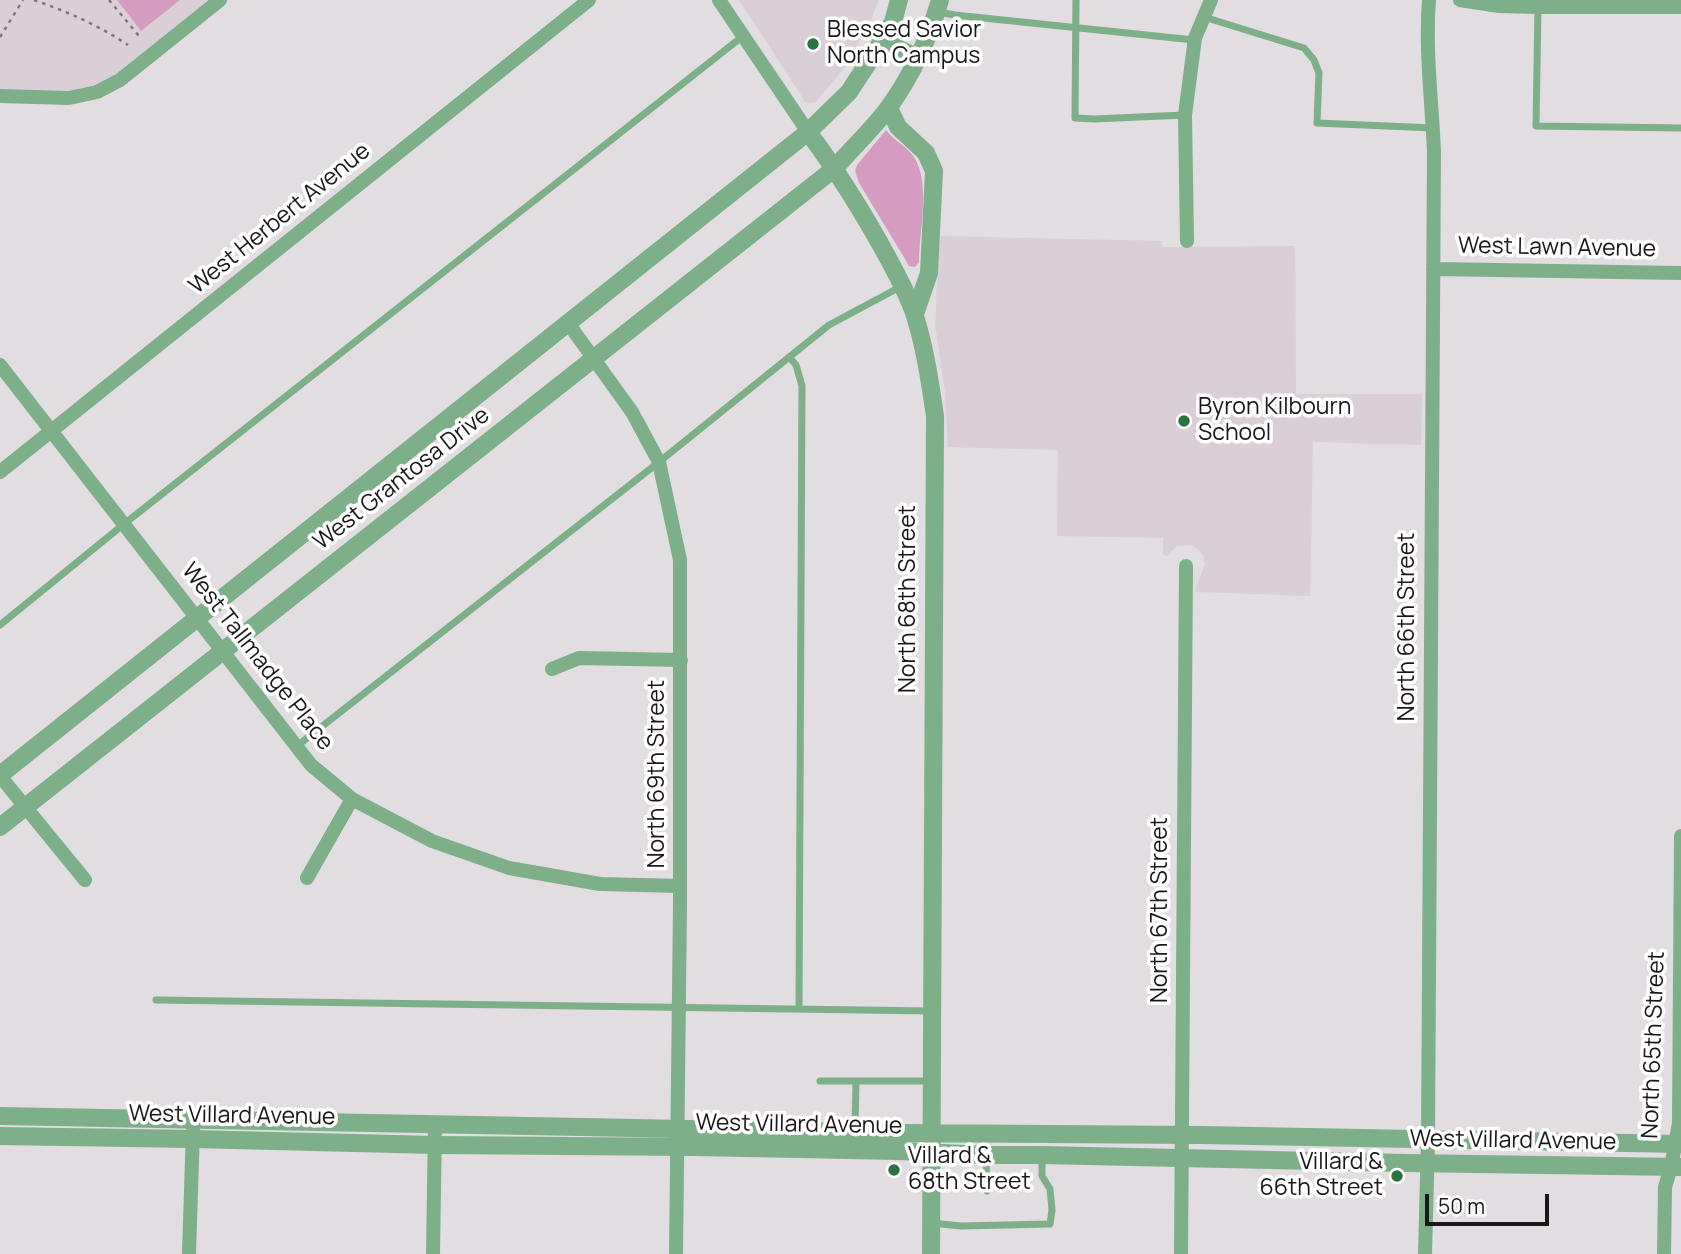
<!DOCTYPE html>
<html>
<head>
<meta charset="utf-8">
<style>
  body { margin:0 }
  #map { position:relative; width:1681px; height:1254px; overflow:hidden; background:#e1dde0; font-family:Manrope,sans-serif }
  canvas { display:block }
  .scale { position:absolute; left:1425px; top:1194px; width:124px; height:32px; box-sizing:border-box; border:4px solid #191718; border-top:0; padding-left:9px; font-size:21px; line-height:24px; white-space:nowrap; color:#191718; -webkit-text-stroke:5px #fff; paint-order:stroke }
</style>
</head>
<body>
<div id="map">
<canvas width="1681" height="1254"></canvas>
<div class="scale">50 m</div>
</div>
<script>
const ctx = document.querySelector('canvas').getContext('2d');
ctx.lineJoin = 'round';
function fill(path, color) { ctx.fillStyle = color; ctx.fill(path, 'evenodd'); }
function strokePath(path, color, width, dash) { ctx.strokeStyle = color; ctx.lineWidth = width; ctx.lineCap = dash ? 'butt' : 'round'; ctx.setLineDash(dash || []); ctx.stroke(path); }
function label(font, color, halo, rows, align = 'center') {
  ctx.font = font + ' Manrope,sans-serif'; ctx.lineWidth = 7; ctx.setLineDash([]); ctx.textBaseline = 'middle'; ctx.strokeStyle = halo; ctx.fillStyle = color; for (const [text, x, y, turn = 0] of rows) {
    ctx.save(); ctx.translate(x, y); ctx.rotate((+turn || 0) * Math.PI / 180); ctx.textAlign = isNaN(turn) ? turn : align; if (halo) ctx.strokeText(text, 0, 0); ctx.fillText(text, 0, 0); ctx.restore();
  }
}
const built = new Path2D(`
  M 0,0 L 220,0 L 97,92 L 0,96 Z
  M 739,0 L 879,0 L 870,22 L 846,66 L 816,102 L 806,103 Z
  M 940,236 L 1162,241 L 1163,247 L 1295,246 L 1296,394 L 1422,394 L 1421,445 L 1313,442 L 1310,596 L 1195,592 L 1196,587 L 1205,564 L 1203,555 L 1198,549 L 1191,545 L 1177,546 L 1167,556 L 1163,554 L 1163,538 L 1057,536 L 1058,450 L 948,447 L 945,392 L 935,324 Z`);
const green = new Path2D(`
  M 117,0 L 180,0 L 141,31 Z
  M 886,130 C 894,141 907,146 914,157 C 931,183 919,232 919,262 L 915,267 L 909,266 L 905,259 L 859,183 L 855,171 L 857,165 Z`);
const path = new Path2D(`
  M 34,0 C 68,12 98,25 128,45
  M 109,0 L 139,36
  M 0,37 L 23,0`);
const service = new Path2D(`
  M 1076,0 L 1075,118 L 1094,119 L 1185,115
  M 1538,7 L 1536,126 L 1681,128
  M 938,12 L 955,15 L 1194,40
  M 1204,17 L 1304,48 L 1314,60 L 1319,73 L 1317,123 L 1433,128
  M 789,357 L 796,365 L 802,386 L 799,1009
  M 0,625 L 124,524 L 743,36
  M 297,746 L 659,462 L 829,325 L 902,286
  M 156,1000 L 932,1011
  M 820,1081 L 856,1081
  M 855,1131 L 856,1081 L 930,1081
  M 986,1156 L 987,1191
  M 932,1223 L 961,1226 L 1050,1224 L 1052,1210 L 1050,1189 L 1042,1176 L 1042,1155`);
const minor = new Path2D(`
  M 719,0 L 808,132
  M 1460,0 L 1499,6 L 1538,7 L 1681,7
  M 0,96 L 69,98 L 97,92 L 120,80 L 220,0
  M 1187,241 L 1185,115 L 1195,38 L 1211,0
  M 1433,269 L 1681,273
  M 568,323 L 632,412 L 659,462 L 680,560 L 680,906 L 676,1254
  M 0,365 L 311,765 L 352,799 L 432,841 L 509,868 L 600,884 L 680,886
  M 0,472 L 589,0
  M 552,669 L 579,658 L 681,660
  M 0,776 L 85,880
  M 307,878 L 352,799
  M 189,1254 L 193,1129
  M 433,1254 L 435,1124
  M 1181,1254 L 1186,566
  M 1425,1254 L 1428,1139 L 1434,152 C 1432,102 1425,51 1429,0
  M 1664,1254 L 1665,1187 L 1671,1167 L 1679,1123 L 1681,836`);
const tertiary = new Path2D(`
  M 882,41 L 918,58
  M 889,108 L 898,127 L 926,153 L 934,171 L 929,273 L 915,314
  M 808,132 C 838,172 864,214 888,258 C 898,277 909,296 915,316 C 925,348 930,382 935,416 L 931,1254
  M 0,775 L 808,132 L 849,92 L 877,49 L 893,22 L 899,0
  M 0,827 L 835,168 C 852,148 873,129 889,107 C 912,75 929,38 940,0
  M 0,1116 L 899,1133 L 1201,1135 L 1681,1144
  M 0,1136 L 193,1139 L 435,1145 L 696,1147 L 899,1151 L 986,1155 L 1042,1155 L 1407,1163 L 1681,1167`);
const markers = [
  [813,44,7,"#297341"],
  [1184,421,7,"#297341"],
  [894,1170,7,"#297341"],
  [1397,1176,7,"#297341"]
];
const poiNames = [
  ["Blessed Savior",827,31],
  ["North Campus",827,57],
  ["Byron Kilbourn",1198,408],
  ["School",1198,434],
  ["Villard &",908,1157],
  ["68th Street",908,1183],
  ["Villard &",1383,1163,"right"],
  ["66th Street",1383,1189,"right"]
];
const streetNames = [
  ["West Herbert Avenue",280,219,-39],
  ["West Lawn Avenue",1557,248,1],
  ["West Grantosa Drive",402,479,-38],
  ["North 68th Street",909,599,-90],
  ["North 66th Street",1408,627,-90],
  ["West Tallmadge Place",257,657,52],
  ["North 69th Street",658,774,-90],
  ["North 67th Street",1161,910,-90],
  ["North 65th Street",1654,1045,-88],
  ["West Villard Avenue",232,1116,1],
  ["West Villard Avenue",799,1125,1],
  ["West Villard Avenue",1513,1141,1]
];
fill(built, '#dacfd6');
fill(green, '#d69bc0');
strokePath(path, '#7c797b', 2.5, [3.5, 5]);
strokePath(service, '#7daf88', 7);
strokePath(minor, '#7daf88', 14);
strokePath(tertiary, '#7daf88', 18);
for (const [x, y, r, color] of markers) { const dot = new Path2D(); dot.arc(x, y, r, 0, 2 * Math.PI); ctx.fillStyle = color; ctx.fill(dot); strokePath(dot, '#fff', 2.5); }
label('23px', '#191718', '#fff', poiNames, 'left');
label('23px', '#191718', '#fff', streetNames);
</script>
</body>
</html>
